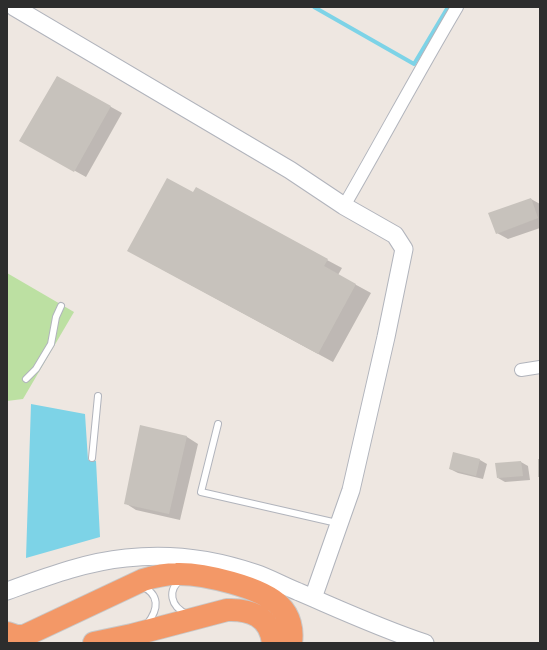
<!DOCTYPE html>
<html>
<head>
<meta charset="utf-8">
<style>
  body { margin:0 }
  #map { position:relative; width:547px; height:650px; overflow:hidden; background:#eee7e1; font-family:"Fira Sans Condensed",sans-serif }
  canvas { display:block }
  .frame { position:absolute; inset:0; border:8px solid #2d2d2d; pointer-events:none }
</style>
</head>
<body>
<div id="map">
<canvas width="547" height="650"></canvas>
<div class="frame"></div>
</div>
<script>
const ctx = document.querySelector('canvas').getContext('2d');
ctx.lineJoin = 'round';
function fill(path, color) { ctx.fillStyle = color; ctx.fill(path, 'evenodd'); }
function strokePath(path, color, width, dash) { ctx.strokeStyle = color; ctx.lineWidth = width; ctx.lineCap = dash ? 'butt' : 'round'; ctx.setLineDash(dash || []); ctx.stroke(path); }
const green = new Path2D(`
  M 7,273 L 74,312 L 23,399 L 7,401 Z`);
const water = new Path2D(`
  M 31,404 L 85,414 L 88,460 L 96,461 L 100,537 L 26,558 Z`);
const shadow = new Path2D(`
  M 57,77 L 122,113 L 86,177 L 21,141 Z
  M 193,194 L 327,260 L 342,268 L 338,275 L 371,293 L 333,362 L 143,259 Z
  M 531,199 L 540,204 L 540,228 L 508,239 L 497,233 Z
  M 141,426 L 187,437 L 198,444 L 180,520 L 136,510 L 125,503 Z
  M 480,460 L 487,464 L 483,479 L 458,473 L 450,469 Z
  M 521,462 L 528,466 L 530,480 L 505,482 L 498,478 Z`);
const stream = new Path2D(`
  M 314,7 L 414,64 L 448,7`);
const building = new Path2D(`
  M 57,76 L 111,106 L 74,172 L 19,141 Z
  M 167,178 L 193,192 L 196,187 L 328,259 L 324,266 L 356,284 L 318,354 L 127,251 Z
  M 531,198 L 538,218 L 496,234 L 488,213 Z
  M 140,425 L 187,436 L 169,514 L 124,504 Z
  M 453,452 L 480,459 L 476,476 L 449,469 Z
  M 538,459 L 540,459 L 540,477 L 538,477 Z
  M 521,461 L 523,476 L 497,478 L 495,463 Z`);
const lane = new Path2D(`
  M 26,379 L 36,369 L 51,344 L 56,317 L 61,306
  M 218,424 L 201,492 L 337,523
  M 92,458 L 98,396
  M 182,579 C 166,590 171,607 187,614
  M 141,586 C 160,594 159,609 147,624`);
const street = new Path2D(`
  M 344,206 C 382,140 418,73 457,7
  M 521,370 L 540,367`);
const secondary = new Path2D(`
  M 14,7 L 290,170 L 344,206 L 395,235 L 404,249 L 386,337 L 351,490 L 313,598
  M 7,591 C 46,577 85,562 126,558 C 169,553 214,559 255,573 C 270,578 284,586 299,592 C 341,610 382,629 425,643`);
const highway = new Path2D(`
  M 7,633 L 16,636 L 24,636 L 143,580 C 153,577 164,574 176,574 C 202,573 262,587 280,606 C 290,616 293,630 291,643
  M 94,643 L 132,635 L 227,610 C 250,609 270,616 273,643`);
fill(green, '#bce0a2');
fill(water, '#7dd3e7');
fill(shadow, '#0003');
strokePath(stream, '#7dd3e7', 4);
fill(building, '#c7c2bc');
strokePath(lane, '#b1b4bc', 8);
strokePath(street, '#b1b4bc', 14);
strokePath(secondary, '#b1b4bc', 19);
strokePath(highway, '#c8c8c8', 24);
strokePath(lane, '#fff', 6);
strokePath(street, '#fff', 12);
strokePath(secondary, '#fff', 17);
strokePath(highway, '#f39867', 22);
</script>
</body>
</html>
